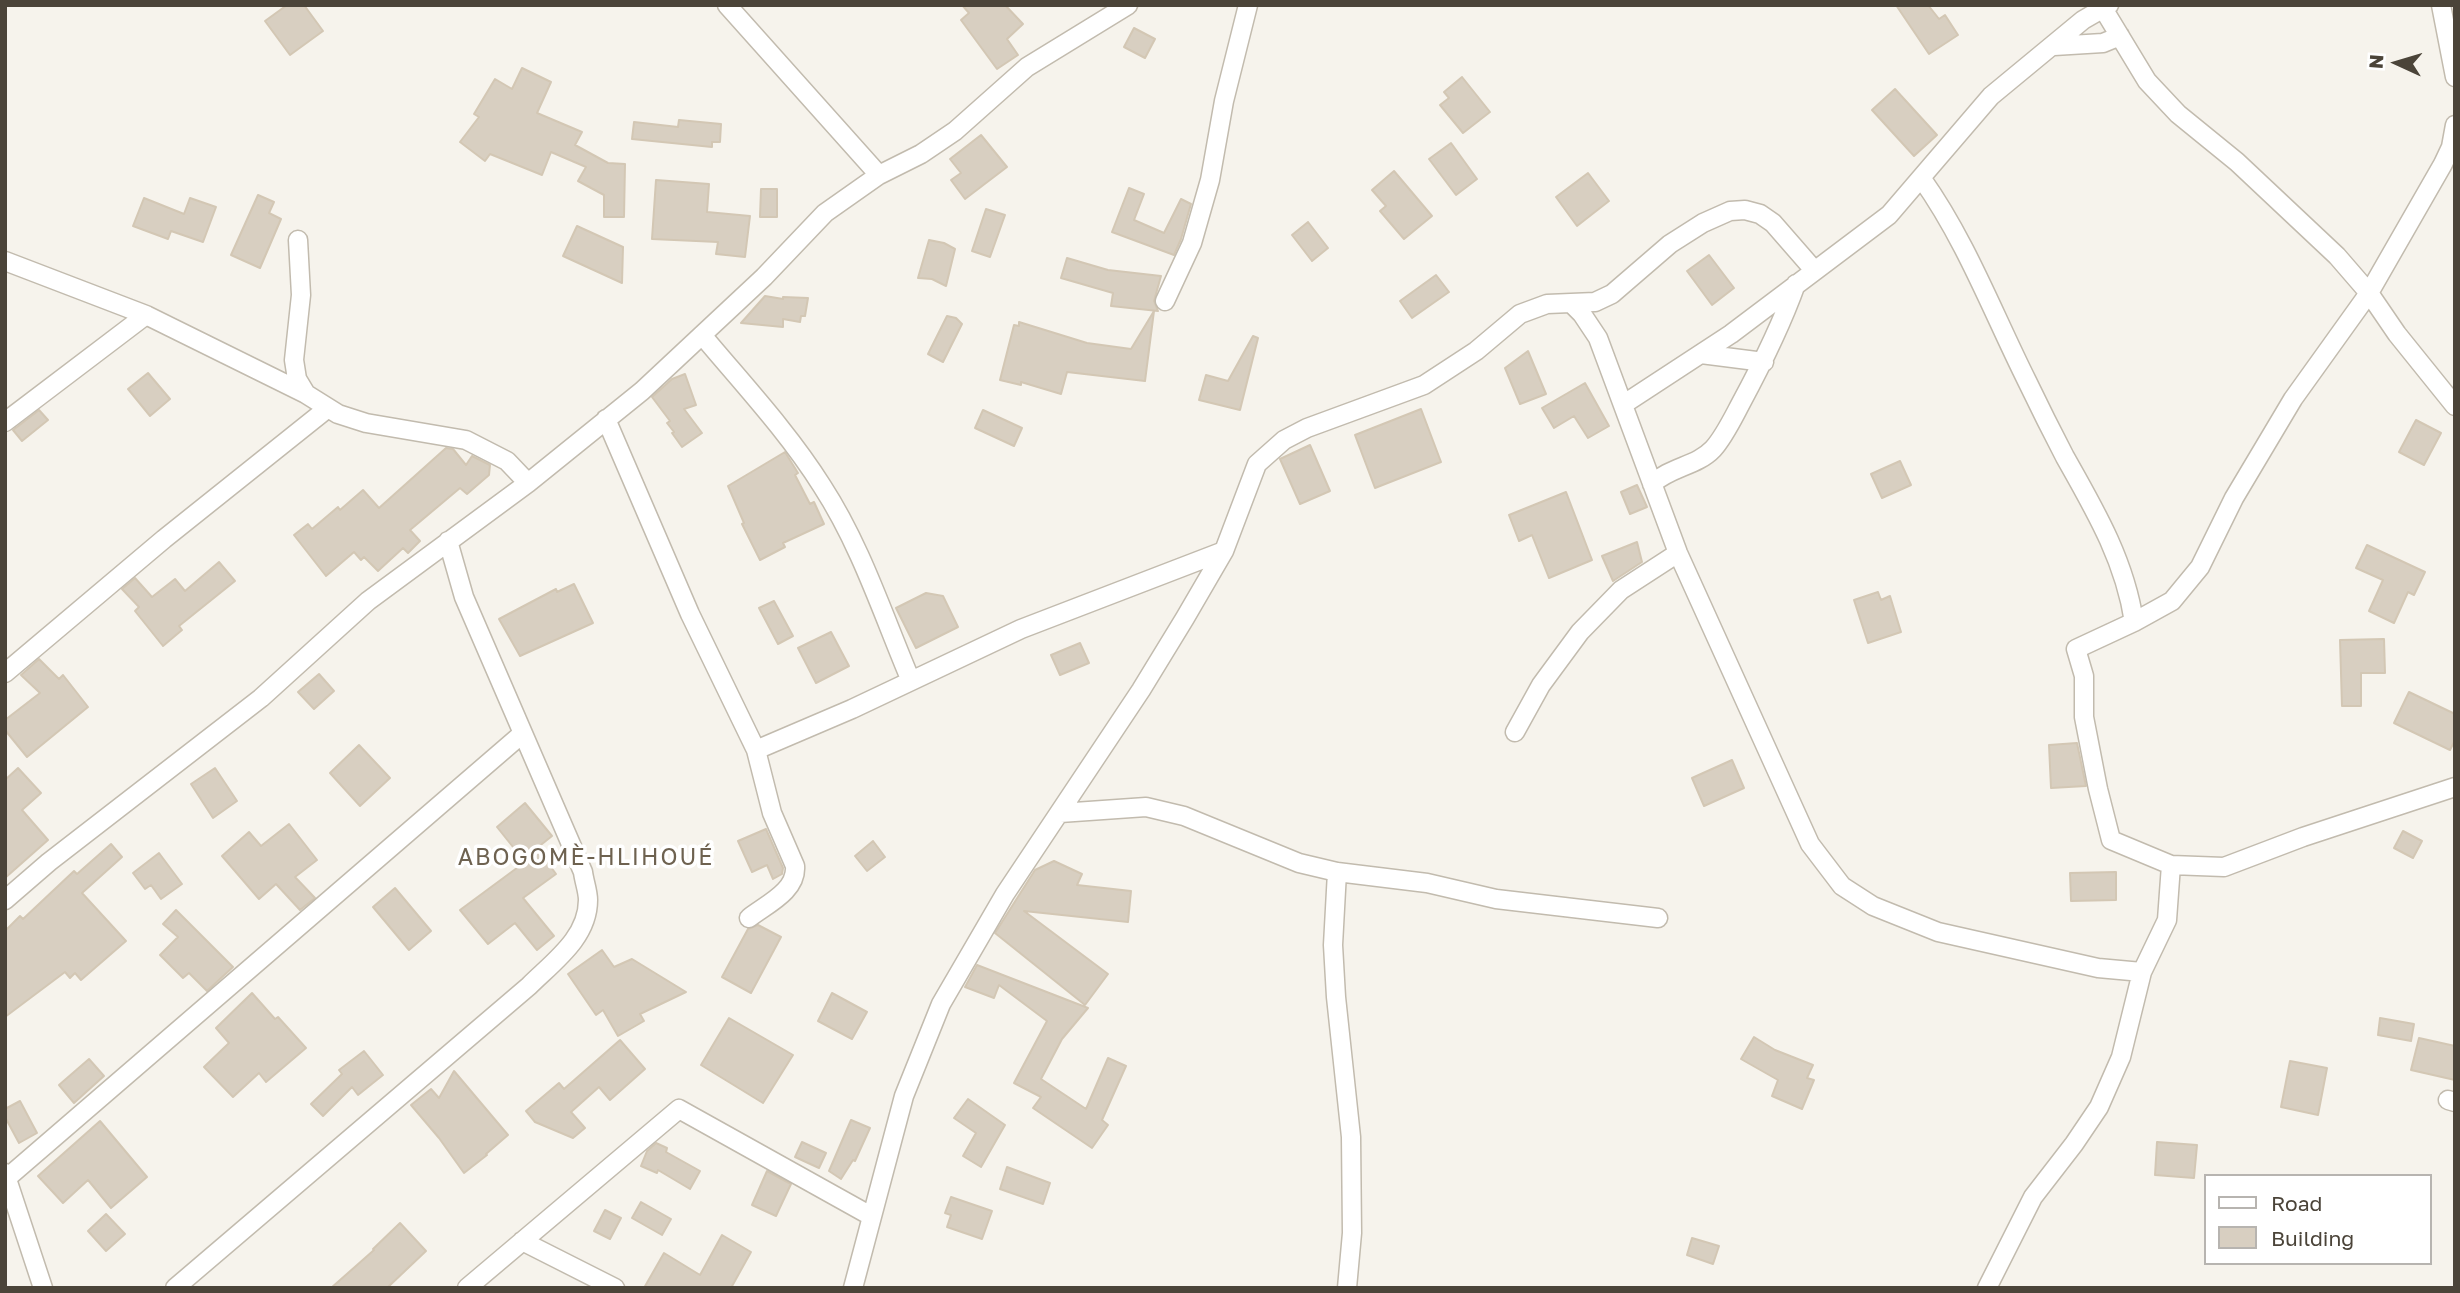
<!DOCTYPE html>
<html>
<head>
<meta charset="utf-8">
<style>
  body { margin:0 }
  #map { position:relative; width:2460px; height:1293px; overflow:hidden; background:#f6f3ec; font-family:"Golos Text",sans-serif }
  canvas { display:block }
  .frame { position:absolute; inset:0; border:7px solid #4b4439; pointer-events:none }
  .legend { position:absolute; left:2204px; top:1174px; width:228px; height:91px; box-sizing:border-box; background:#fff; border:2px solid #b7b4b0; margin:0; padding:9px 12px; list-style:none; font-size:21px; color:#4b4439 }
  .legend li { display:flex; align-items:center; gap:14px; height:35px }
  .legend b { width:35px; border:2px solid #b7b4b0 }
  .north { position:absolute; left:2362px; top:28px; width:70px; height:70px; -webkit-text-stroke:5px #fff; paint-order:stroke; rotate:274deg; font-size:19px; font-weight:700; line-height:28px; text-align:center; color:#4b4439 }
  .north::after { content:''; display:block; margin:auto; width:24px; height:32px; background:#4b4439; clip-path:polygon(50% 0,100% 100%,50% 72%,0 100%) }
</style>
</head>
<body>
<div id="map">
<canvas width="2460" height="1293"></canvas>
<div class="frame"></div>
<ul class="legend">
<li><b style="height:9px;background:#fff"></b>Road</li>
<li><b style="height:19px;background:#d8cfc1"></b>Building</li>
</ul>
<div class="north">N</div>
</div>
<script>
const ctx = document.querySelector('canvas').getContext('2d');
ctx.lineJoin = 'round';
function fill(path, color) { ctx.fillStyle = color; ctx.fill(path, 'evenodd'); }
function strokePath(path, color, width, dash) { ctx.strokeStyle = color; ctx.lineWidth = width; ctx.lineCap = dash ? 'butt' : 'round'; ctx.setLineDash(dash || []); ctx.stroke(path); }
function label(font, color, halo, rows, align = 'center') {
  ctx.font = font + ' "Golos Text",sans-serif'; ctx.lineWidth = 7; ctx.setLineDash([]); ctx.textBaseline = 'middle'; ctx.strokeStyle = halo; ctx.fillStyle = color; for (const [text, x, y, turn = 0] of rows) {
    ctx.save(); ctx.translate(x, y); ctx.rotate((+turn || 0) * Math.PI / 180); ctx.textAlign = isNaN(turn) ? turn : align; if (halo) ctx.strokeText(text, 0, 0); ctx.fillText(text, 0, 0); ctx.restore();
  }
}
const building = new Path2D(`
  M 287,5 L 304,5 L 323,31 L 290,55 L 265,21 Z
  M 962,5 L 1005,5 L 1023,24 L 1007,39 L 1018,55 L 997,69 L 961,20 L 969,13 Z
  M 1896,5 L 1928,5 L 1939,19 L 1945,15 L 1958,35 L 1929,54 Z
  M 1134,28 L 1155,39 L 1145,58 L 1124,47 Z
  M 522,68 L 551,82 L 537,113 L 582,132 L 575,145 L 608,163 L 625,164 L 624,217 L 604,217 L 604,195 L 578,181 L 586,167 L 551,152 L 542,175 L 490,154 L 485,161 L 460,142 L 479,117 L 474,114 L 495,79 L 512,89 Z
  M 1462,77 L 1490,112 L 1463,133 L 1440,105 L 1449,98 L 1444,92 Z
  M 1895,89 L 1937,135 L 1914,156 L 1872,110 Z
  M 679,120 L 721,124 L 720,142 L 712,142 L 712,147 L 632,139 L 634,122 L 678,127 Z
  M 981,135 L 1007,167 L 965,199 L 951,180 L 961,173 L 950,159 Z
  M 1451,143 L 1477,179 L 1456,195 L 1429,159 Z
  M 1394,171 L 1432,216 L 1404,239 L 1380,211 L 1386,206 L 1372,190 Z
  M 1588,173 L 1609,201 L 1577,226 L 1556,197 Z
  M 656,180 L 709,184 L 707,212 L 750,216 L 745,257 L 716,254 L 718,242 L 652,239 Z
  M 1129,188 L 1144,194 L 1134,220 L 1164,233 L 1181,199 L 1191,204 L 1181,239 L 1174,255 L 1112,232 Z
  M 761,189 L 777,189 L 777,217 L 760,217 Z
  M 258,195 L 274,202 L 269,213 L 281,219 L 260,268 L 231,255 Z
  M 144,198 L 184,214 L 190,198 L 216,207 L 203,242 L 171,231 L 168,239 L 133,226 Z
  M 986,209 L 1005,215 L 990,257 L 972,251 Z
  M 1308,222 L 1328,248 L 1312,261 L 1292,235 Z
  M 577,226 L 623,247 L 622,283 L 563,256 Z
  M 929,240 L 944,243 L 955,249 L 946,286 L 932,279 L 918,278 Z
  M 1709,255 L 1734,288 L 1712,305 L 1687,271 Z
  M 1067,258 L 1108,270 L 1161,276 L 1154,301 L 1158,311 L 1111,306 L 1113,293 L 1061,278 Z
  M 1436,275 L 1449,292 L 1412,318 L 1400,301 Z
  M 765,296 L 783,299 L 783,297 L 808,298 L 805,316 L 801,316 L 800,322 L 783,319 L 783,327 L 741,323 Z
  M 1154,311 L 1145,381 L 1067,372 L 1061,394 L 1021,382 L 1021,385 L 1000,380 L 1014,325 L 1019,326 L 1019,322 L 1087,343 L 1131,349 Z
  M 947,316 L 956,318 L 962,324 L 943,362 L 928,354 Z
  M 1253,336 L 1258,338 L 1240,410 L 1199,400 L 1206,375 L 1228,381 Z
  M 1528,351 L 1546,394 L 1520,404 L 1505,368 Z
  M 148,373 L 170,399 L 150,416 L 128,389 Z
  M 685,374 L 696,405 L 684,409 L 702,433 L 682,447 L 672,433 L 674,432 L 667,423 L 670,421 L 652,397 L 672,379 Z
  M 1585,383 L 1609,426 L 1588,438 L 1574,416 L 1554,428 L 1542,408 Z
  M 1421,409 L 1441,462 L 1375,488 L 1355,435 Z
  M 39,410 L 48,420 L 22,441 L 13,430 Z
  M 983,410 L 1022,428 L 1014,446 L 975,428 Z
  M 2416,420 L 2441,433 L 2424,465 L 2399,452 Z
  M 1310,445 L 1330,491 L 1300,504 L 1280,459 Z
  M 446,448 L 453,449 L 466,465 L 472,456 L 490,465 L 489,475 L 467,494 L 460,488 L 410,530 L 420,541 L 408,553 L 403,548 L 378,571 L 364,557 L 361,560 L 354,552 L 326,576 L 294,535 L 308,524 L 312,529 L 338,507 L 340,510 L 363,490 L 379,508 Z
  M 785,452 L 798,473 L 795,475 L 810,504 L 814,502 L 824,524 L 783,543 L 785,547 L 760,560 L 742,524 L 744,523 L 728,486 Z
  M 1900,461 L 1911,485 L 1882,498 L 1871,474 Z
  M 1637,485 L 1647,507 L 1630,514 L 1621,492 Z
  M 1566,492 L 1592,560 L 1549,578 L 1532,535 L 1519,541 L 1509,515 Z
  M 1637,542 L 1642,562 L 1613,581 L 1602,556 Z
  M 2367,545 L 2425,572 L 2414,595 L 2408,592 L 2394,623 L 2369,611 L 2383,580 L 2356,568 Z
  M 219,562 L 235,581 L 179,626 L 182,630 L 163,646 L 135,611 L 139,607 L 122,589 L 135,578 L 152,597 L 175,579 L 185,591 Z
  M 574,584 L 593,623 L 520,656 L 499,619 L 556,589 L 557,592 Z
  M 1878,592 L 1881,600 L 1890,596 L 1901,632 L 1868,643 L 1854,600 Z
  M 926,593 L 943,596 L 958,627 L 916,648 L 896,608 Z
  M 774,601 L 793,636 L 778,644 L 759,608 Z
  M 831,632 L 849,666 L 816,683 L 798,648 Z
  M 2384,639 L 2385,673 L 2361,673 L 2361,706 L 2342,706 L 2340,640 Z
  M 1080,643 L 1089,663 L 1060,675 L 1051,655 Z
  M 39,659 L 59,679 L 63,675 L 88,707 L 27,757 L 5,730 L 5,720 L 40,693 L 21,675 Z
  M 319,674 L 334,691 L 314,709 L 298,692 Z
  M 2409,692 L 2455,714 L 2455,740 L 2450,750 L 2394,723 Z
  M 2077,743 L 2086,786 L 2051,788 L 2049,745 Z
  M 359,745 L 390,778 L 360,806 L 330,773 Z
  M 1732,760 L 1744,788 L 1704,806 L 1692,778 Z
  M 18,768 L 41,793 L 22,810 L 48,840 L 5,878 L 5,780 Z
  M 215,768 L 237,801 L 213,818 L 191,784 Z
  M 525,803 L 552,836 L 537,848 L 556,874 L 523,898 L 554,936 L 537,950 L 515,923 L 488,944 L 460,910 L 525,862 L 497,827 Z
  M 289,824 L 317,860 L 295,877 L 315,898 L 300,910 L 276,884 L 259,899 L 222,856 L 249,832 L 261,846 Z
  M 766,829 L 783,868 L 782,874 L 773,879 L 767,865 L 752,872 L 738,841 Z
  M 2403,831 L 2422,841 L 2413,858 L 2394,848 Z
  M 873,841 L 885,857 L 867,871 L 855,856 Z
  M 111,844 L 122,857 L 82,893 L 126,941 L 81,980 L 75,973 L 70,978 L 65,972 L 5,1017 L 5,931 L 20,916 L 23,919 L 74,871 L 77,874 Z
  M 159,853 L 182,884 L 161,899 L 151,885 L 145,889 L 133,873 Z
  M 1054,861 L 1082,874 L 1077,885 L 1131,891 L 1128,922 L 1024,911 L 1108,974 L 1085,1005 L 995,933 L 1035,870 Z
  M 2116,872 L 2116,900 L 2071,901 L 2070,873 Z
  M 395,888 L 431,931 L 409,950 L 373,907 Z
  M 176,910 L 233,967 L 207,991 L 189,973 L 183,978 L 160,955 L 178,937 L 163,924 Z
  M 758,925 L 781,937 L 751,993 L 722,977 L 748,929 Z
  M 602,950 L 614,967 L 632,959 L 686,992 L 640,1014 L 644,1021 L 618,1036 L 603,1010 L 596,1015 L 568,974 Z
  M 977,965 L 1088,1008 L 1062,1039 L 1041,1079 L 1086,1109 L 1108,1058 L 1126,1066 L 1102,1120 L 1108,1125 L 1092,1148 L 1033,1108 L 1041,1097 L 1014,1083 L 1047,1021 L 999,985 L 994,998 L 965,987 Z
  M 252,993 L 275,1019 L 278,1017 L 306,1048 L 266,1082 L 259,1073 L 233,1097 L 204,1067 L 229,1043 L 216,1028 Z
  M 832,993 L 867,1012 L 852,1039 L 818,1021 Z
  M 729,1018 L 793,1055 L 763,1103 L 701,1065 Z
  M 2380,1018 L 2414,1024 L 2411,1041 L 2378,1035 Z
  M 1754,1037 L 1775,1050 L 1813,1065 L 1807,1078 L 1814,1080 L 1802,1109 L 1772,1096 L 1778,1080 L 1741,1059 Z
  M 2419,1038 L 2455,1046 L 2455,1080 L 2411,1070 Z
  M 620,1040 L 645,1069 L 610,1100 L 599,1087 L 571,1112 L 585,1128 L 573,1138 L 535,1122 L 526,1111 L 559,1083 L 564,1089 Z
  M 364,1051 L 383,1075 L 358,1095 L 352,1087 L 323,1116 L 311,1104 L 342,1074 L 339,1070 Z
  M 89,1059 L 104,1076 L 74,1103 L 59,1085 Z
  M 2290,1061 L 2327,1068 L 2318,1115 L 2281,1107 Z
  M 454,1071 L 508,1135 L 486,1154 L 487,1155 L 464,1173 L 439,1138 L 411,1105 L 431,1089 L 439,1098 Z
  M 968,1099 L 1005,1125 L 981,1167 L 963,1156 L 976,1133 L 954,1118 Z
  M 20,1101 L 37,1133 L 19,1143 L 5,1117 L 5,1109 Z
  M 851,1120 L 870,1128 L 855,1161 L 853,1160 L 841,1179 L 829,1171 Z
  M 100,1121 L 147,1177 L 111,1208 L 88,1180 L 63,1203 L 38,1176 Z
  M 802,1142 L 826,1153 L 819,1168 L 795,1157 Z
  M 2157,1142 L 2197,1145 L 2194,1178 L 2155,1175 Z
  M 656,1143 L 667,1148 L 666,1152 L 700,1171 L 690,1189 L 658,1170 L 657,1173 L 641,1166 L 647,1151 Z
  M 1007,1167 L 1050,1183 L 1043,1204 L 1000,1189 Z
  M 767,1171 L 791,1184 L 776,1216 L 752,1205 Z
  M 951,1197 L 992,1211 L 982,1239 L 947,1227 L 951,1215 L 945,1213 Z
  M 641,1202 L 671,1219 L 662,1235 L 632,1218 Z
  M 605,1210 L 621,1218 L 610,1239 L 594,1231 Z
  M 106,1214 L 125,1234 L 106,1251 L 88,1231 Z
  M 400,1223 L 426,1251 L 387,1288 L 331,1288 L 374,1250 L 373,1249 Z
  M 722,1235 L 751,1252 L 731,1288 L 644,1288 L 664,1253 L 700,1275 Z
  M 1692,1238 L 1719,1246 L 1713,1264 L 1687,1255 Z`);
const street = new Path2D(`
  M 727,5 L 879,175
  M 2097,5 L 2104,10 L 2147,81 L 2178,114 L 2237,162 L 2337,256 L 2369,293 L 2397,334 L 2455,406
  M 2441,5 L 2455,77
  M 2054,46 L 2103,43 L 2120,36
  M 1922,179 C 1966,241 1993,313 2027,381 C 2039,406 2052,432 2065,457 C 2095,510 2125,561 2134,622
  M 298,240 L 301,295 L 294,360 L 297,379 L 306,394 L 338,414 L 366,423 L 466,440 L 507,461 L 528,483
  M 5,261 L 146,315 L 306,394
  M 1165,301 L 1192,243 L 1210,180 L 1224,101 L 1248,5
  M 1572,304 L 1582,314 L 1598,338 L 1678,553 L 1810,844 L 1842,886 L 1873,906 L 1938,932 L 2098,968 L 2142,972
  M 702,335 C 743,384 788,432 822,486 C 861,546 883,615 911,681
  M 1701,354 L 1764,362
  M 1624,404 L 1731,334 L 1889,215 L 1991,96 L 2083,20 L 2109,5
  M 606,419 L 690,614 L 756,750 L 772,813 L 795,866 C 797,891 767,904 749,918
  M 5,422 L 146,315
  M 1652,484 C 1670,467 1697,466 1713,449 C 1724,437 1733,418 1741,403 C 1762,364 1781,326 1796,284
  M 5,673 L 164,539 L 328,408
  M 1515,732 L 1541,685 L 1580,632 L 1621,590 L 1678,553
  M 756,750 L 852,709 L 1021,629 L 1224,551
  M 1060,813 L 1146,807 L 1184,816 L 1299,863 L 1337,872 L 1427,883 L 1496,899 L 1658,918
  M 2171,865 L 2111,840 L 2098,789 L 2084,717 L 2084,676 L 2076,649 L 2134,622 L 2172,601 L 2200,567 L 2234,498 L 2293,399 L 2369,293 L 2443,164 L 2451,147 L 2455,125
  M 1337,872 L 1333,945 L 1336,997 L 1351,1137 L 1352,1233 L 1347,1288
  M 5,900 L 49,862 L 261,698 L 368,601 L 528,483 L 642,391 L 764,277 L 825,213 L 879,175 L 921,154 L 955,131 L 1027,67 L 1128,5
  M 2448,1100 L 2455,1102
  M 5,1173 L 43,1288
  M 7,1178 L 522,734
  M 522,1241 L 615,1288
  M 175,1288 L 529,986 C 553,962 588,938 588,900 C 588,891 584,881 583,872 L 464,597 L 448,541
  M 467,1288 L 679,1109 L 871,1216
  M 853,1288 L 904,1096 L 941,1004 L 1005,894 L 1141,690 L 1185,618 L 1224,551 L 1257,464 L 1284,440 L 1307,428 L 1424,385 L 1476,351 L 1520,314 L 1547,304 L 1595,302 L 1612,294 L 1670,244 L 1703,223 L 1730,211 L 1745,210 L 1760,214 L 1773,223 L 1814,270
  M 1987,1288 L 2033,1197 L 2074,1144 L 2099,1107 L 2121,1057 L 2142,972 L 2167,920 L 2171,865 L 2224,867 L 2303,837 L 2455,787`);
const quarterNames = [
  ["ABOGOMÈ-HLIHOUÉ",586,858]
];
fill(building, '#d8cfc1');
strokePath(building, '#d3c7b4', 2);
strokePath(street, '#c2bbae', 21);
strokePath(street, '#fff', 18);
ctx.letterSpacing = '2px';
label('23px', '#6e6250', '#fff', quarterNames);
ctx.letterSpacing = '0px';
</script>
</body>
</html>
